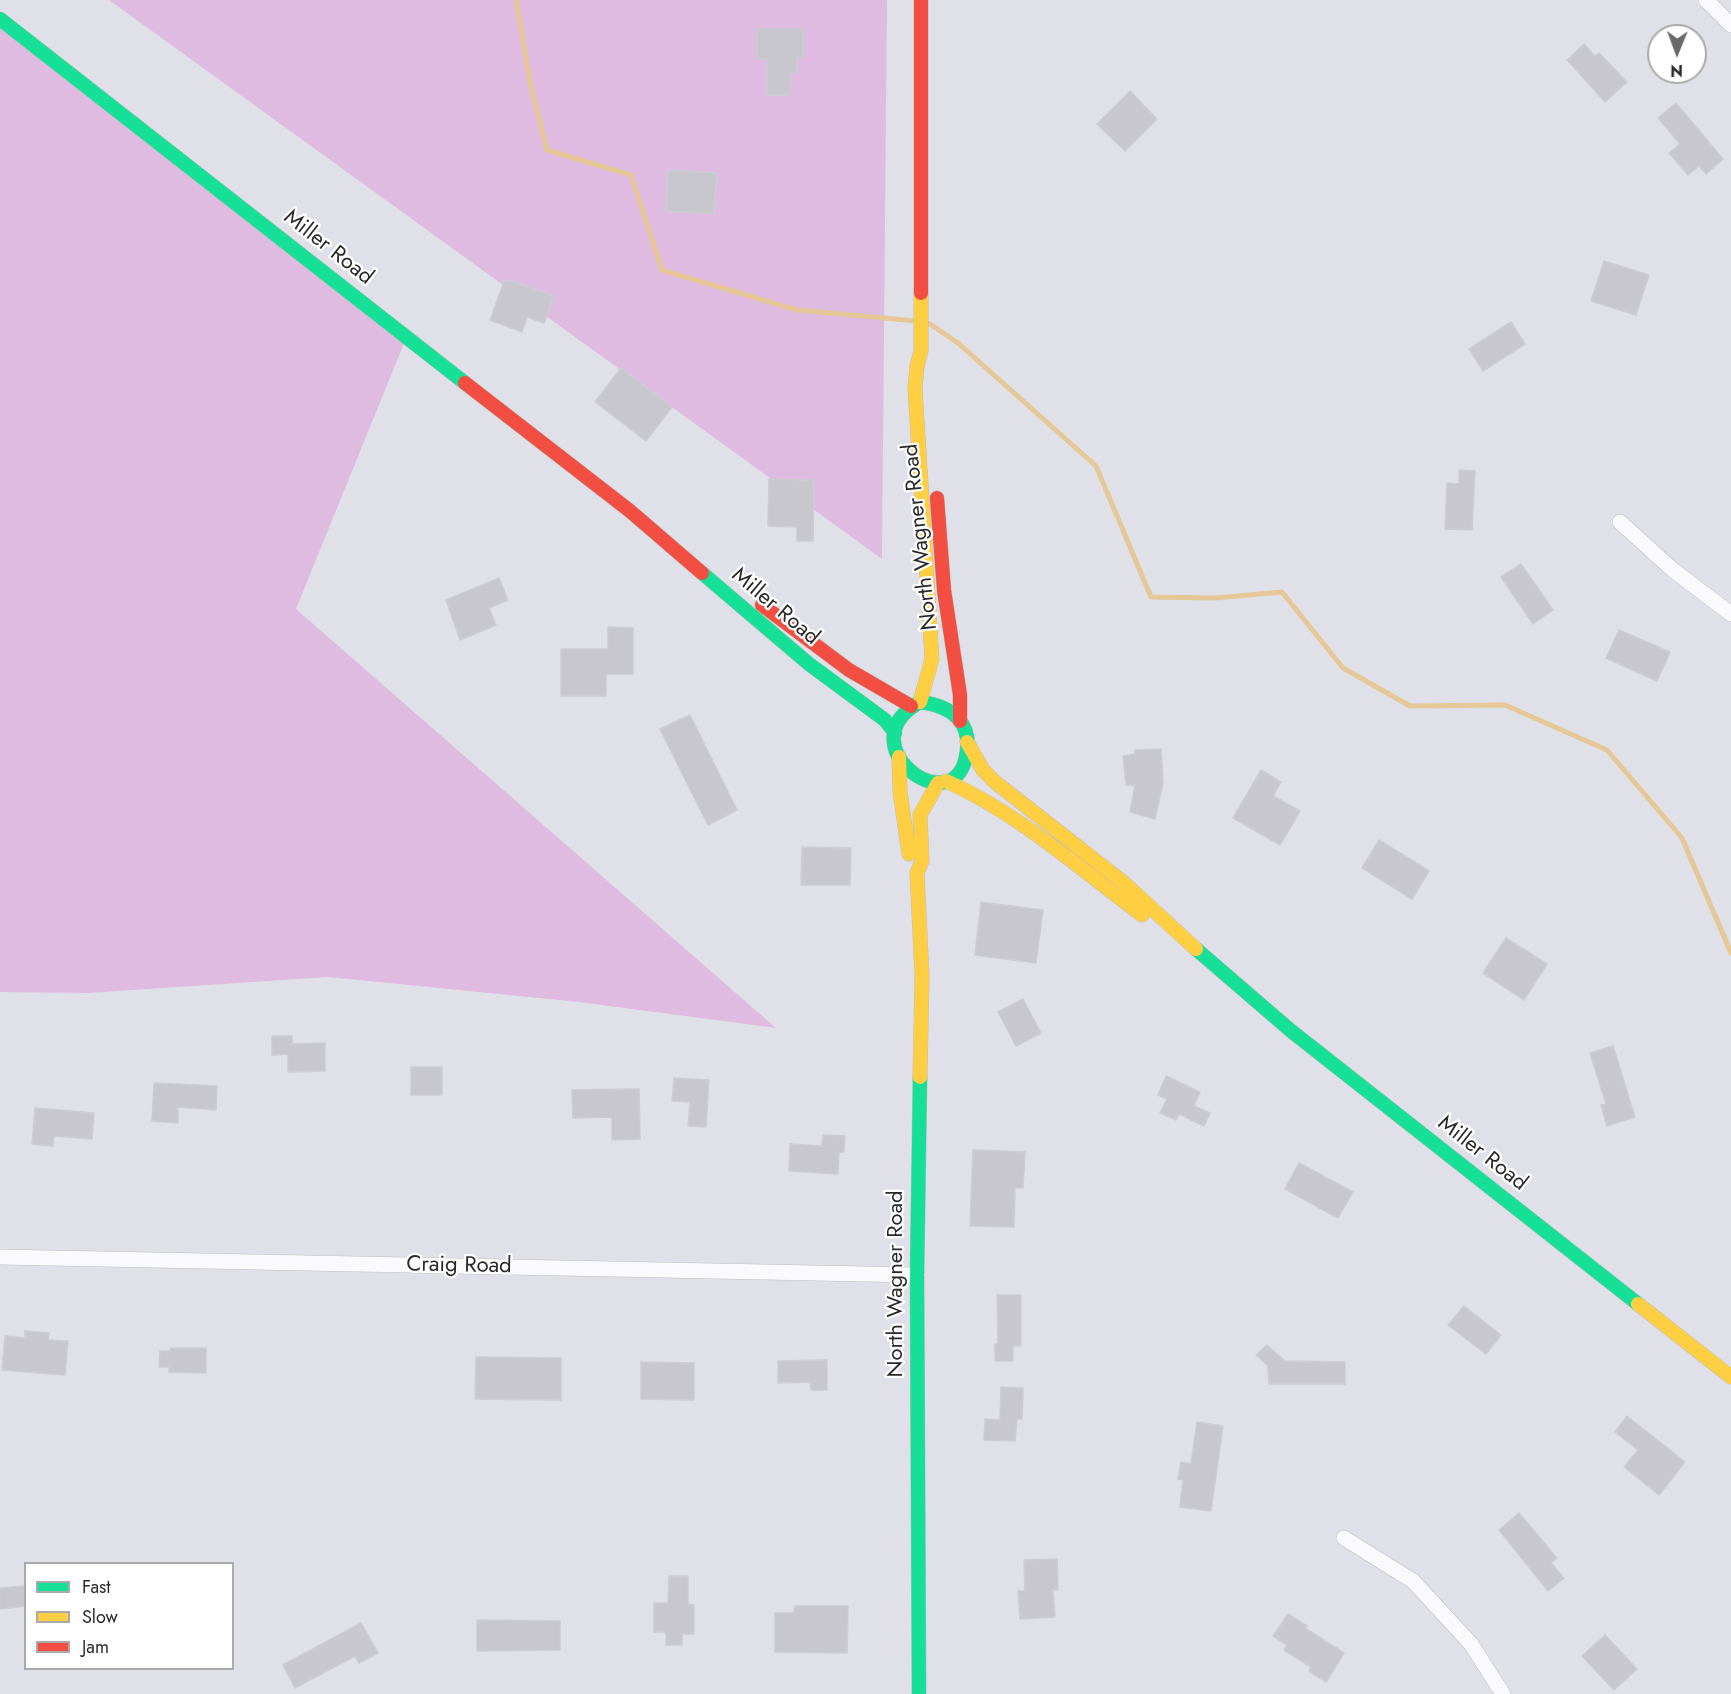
<!DOCTYPE html>
<html>
<head>
<meta charset="utf-8">
<style>
  body { margin:0 }
  #map { position:relative; width:1731px; height:1694px; overflow:hidden; background:#e0e1e8; font-family:Jost,sans-serif }
  canvas { display:block }
  .legend { position:absolute; left:24px; top:1562px; width:210px; height:108px; box-sizing:border-box; background:#fff; border:2px solid #aaa; margin:0; padding:8px 10px; list-style:none; font-size:18px; color:#2a2a2a }
  .legend li { display:flex; align-items:center; gap:12px; height:30px }
  .legend b { width:30px; border:2px solid #aaa }
  .north { position:absolute; left:1647px; top:24px; width:60px; height:60px; box-sizing:border-box; background:#fff; border:2px solid #aaa; border-radius:50%; rotate:181deg; font-size:16px; font-weight:700; line-height:24px; text-align:center; color:#2a2a2a }
  .north::after { content:''; display:block; margin:auto; width:21px; height:27px; background:#6a6a6c; clip-path:polygon(50% 0,100% 100%,50% 72%,0 100%) }
</style>
</head>
<body>
<div id="map">
<canvas width="1731" height="1694"></canvas>
<ul class="legend">
<li><b style="height:8px;background:#16e098"></b>Fast</li>
<li><b style="height:8px;background:#ffcf43"></b>Slow</li>
<li><b style="height:8px;background:#f24e42"></b>Jam</li>
</ul>
<div class="north">N</div>
</div>
<script>
const ctx = document.querySelector('canvas').getContext('2d');
ctx.lineJoin = 'round';
function fill(path, color) { ctx.fillStyle = color; ctx.fill(path, 'evenodd'); }
function strokePath(path, color, width, dash) { ctx.strokeStyle = color; ctx.lineWidth = width; ctx.lineCap = dash ? 'butt' : 'round'; ctx.setLineDash(dash || []); ctx.stroke(path); }
function label(font, color, halo, rows, align = 'center') {
  ctx.font = font + ' Jost,sans-serif'; ctx.lineWidth = 4.5; ctx.setLineDash([]); ctx.textBaseline = 'middle'; ctx.strokeStyle = halo; ctx.fillStyle = color; for (const [text, x, y, turn = 0] of rows) {
    ctx.save(); ctx.translate(x, y); ctx.rotate((+turn || 0) * Math.PI / 180); ctx.textAlign = isNaN(turn) ? turn : align; if (halo) ctx.strokeText(text, 0, 0); ctx.fillText(text, 0, 0); ctx.restore();
  }
}
const green = new Path2D(`
  M 109,0 L 887,0 L 882,559 Z
  M 0,22 L 407,336 L 296,609 L 776,1028 L 579,1002 L 328,977 L 88,993 L 0,992 Z`);
const stream = new Path2D(`
  M 516,0 L 531,87 L 547,150 L 631,175 L 662,270 L 797,310 L 916,321
  M 925,323 L 930,324 L 958,343 L 1096,466 L 1151,597 L 1215,598 L 1282,592 L 1343,668 L 1410,706 L 1505,705 L 1607,750 L 1682,838 L 1731,953`);
const building = new Path2D(`
  M 757,29 L 803,29 L 803,57 L 797,57 L 797,73 L 790,73 L 790,95 L 767,95 L 767,59 L 757,59 Z
  M 1584,44 L 1595,56 L 1599,53 L 1627,82 L 1605,102 L 1567,60 Z
  M 1130,91 L 1157,119 L 1125,151 L 1097,124 Z
  M 1676,103 L 1723,159 L 1706,174 L 1699,166 L 1688,175 L 1669,153 L 1680,144 L 1658,118 Z
  M 668,170 L 717,173 L 714,214 L 666,211 Z
  M 1604,261 L 1649,275 L 1636,315 L 1591,301 Z
  M 505,279 L 554,296 L 544,323 L 527,317 L 522,332 L 490,320 Z
  M 1511,322 L 1525,344 L 1483,371 L 1469,349 Z
  M 621,368 L 672,407 L 646,441 L 595,402 Z
  M 1459,470 L 1475,471 L 1472,530 L 1445,529 L 1447,483 L 1459,484 Z
  M 769,479 L 814,480 L 813,541 L 797,541 L 797,527 L 768,526 Z
  M 1521,564 L 1553,610 L 1533,624 L 1501,577 Z
  M 499,578 L 508,600 L 489,608 L 496,625 L 460,640 L 446,600 Z
  M 608,627 L 633,628 L 633,674 L 606,674 L 606,696 L 561,696 L 561,649 L 608,649 Z
  M 1619,630 L 1670,652 L 1657,681 L 1606,658 Z
  M 690,715 L 737,810 L 708,825 L 660,729 Z
  M 1161,749 L 1163,783 L 1155,819 L 1130,812 L 1135,785 L 1126,785 L 1123,756 L 1135,754 L 1135,750 Z
  M 1261,770 L 1281,782 L 1273,796 L 1300,811 L 1280,845 L 1233,818 Z
  M 1379,840 L 1429,871 L 1412,899 L 1362,868 Z
  M 802,847 L 851,848 L 850,885 L 801,885 Z
  M 981,902 L 1043,910 L 1036,963 L 975,955 Z
  M 1506,938 L 1547,964 L 1524,1000 L 1483,973 Z
  M 1023,999 L 1041,1033 L 1016,1046 L 998,1012 Z
  M 272,1036 L 292,1036 L 292,1044 L 325,1043 L 325,1071 L 288,1072 L 288,1054 L 272,1055 Z
  M 1613,1046 L 1635,1117 L 1607,1126 L 1601,1105 L 1606,1104 L 1590,1053 Z
  M 411,1067 L 442,1067 L 442,1095 L 411,1095 Z
  M 1166,1076 L 1200,1092 L 1194,1106 L 1210,1113 L 1204,1126 L 1179,1114 L 1176,1120 L 1160,1113 L 1167,1099 L 1158,1095 Z
  M 674,1078 L 709,1080 L 706,1127 L 688,1126 L 690,1102 L 672,1101 Z
  M 154,1083 L 217,1086 L 216,1110 L 178,1107 L 178,1123 L 152,1121 Z
  M 639,1089 L 640,1139 L 612,1140 L 612,1117 L 573,1118 L 572,1090 Z
  M 35,1108 L 94,1113 L 92,1139 L 54,1136 L 53,1146 L 32,1144 Z
  M 823,1135 L 845,1136 L 844,1152 L 839,1152 L 838,1174 L 789,1171 L 790,1144 L 822,1146 Z
  M 973,1150 L 1025,1152 L 1023,1188 L 1015,1188 L 1014,1227 L 970,1226 Z
  M 1299,1163 L 1353,1192 L 1338,1218 L 1285,1189 Z
  M 997,1295 L 1021,1295 L 1021,1346 L 1013,1346 L 1013,1361 L 995,1361 L 995,1344 L 998,1344 Z
  M 1464,1306 L 1501,1335 L 1486,1354 L 1448,1325 Z
  M 25,1331 L 49,1333 L 48,1340 L 68,1341 L 65,1375 L 2,1370 L 5,1336 L 25,1338 Z
  M 1267,1345 L 1285,1361 L 1345,1362 L 1345,1384 L 1269,1384 L 1268,1366 L 1256,1355 Z
  M 170,1348 L 206,1348 L 206,1373 L 169,1372 L 169,1367 L 159,1367 L 160,1351 L 170,1351 Z
  M 476,1357 L 561,1358 L 561,1400 L 475,1399 Z
  M 827,1360 L 827,1390 L 811,1390 L 810,1382 L 778,1383 L 778,1361 Z
  M 641,1362 L 694,1363 L 694,1400 L 641,1399 Z
  M 1001,1387 L 1023,1388 L 1022,1419 L 1017,1419 L 1015,1441 L 984,1440 L 985,1419 L 1000,1420 Z
  M 1627,1416 L 1685,1462 L 1659,1495 L 1624,1467 L 1638,1450 L 1615,1432 Z
  M 1197,1422 L 1223,1426 L 1211,1511 L 1180,1507 L 1183,1480 L 1178,1479 L 1181,1462 L 1191,1464 Z
  M 1519,1513 L 1557,1558 L 1551,1563 L 1564,1578 L 1548,1591 L 1499,1530 Z
  M 1057,1559 L 1058,1590 L 1053,1590 L 1055,1617 L 1020,1619 L 1018,1591 L 1025,1591 L 1024,1560 Z
  M 669,1576 L 688,1576 L 688,1604 L 694,1605 L 694,1634 L 682,1634 L 682,1645 L 666,1645 L 666,1632 L 654,1632 L 654,1603 L 668,1603 Z
  M 26,1586 L 26,1606 L 0,1609 L 0,1588 Z
  M 795,1606 L 848,1606 L 847,1653 L 775,1652 L 775,1613 L 794,1613 Z
  M 1288,1614 L 1307,1626 L 1305,1628 L 1344,1653 L 1326,1682 L 1309,1671 L 1311,1667 L 1284,1650 L 1287,1645 L 1273,1636 Z
  M 477,1620 L 560,1621 L 560,1650 L 477,1651 Z
  M 361,1623 L 378,1653 L 359,1663 L 355,1656 L 295,1688 L 283,1665 Z
  M 1605,1635 L 1637,1669 L 1614,1690 L 1582,1656 Z`);
const street = new Path2D(`
  M 1706,0 L 1731,25
  M 1620,522 L 1673,570 L 1731,614
  M 0,1257 L 917,1275
  M 1344,1538 L 1413,1581 L 1471,1644 L 1503,1694`);
const fast = new Path2D(`
  M 0,19 L 465,383
  M 702,573 L 809,664 L 885,720 L 895,733
  M 920,702 C 954,706 975,725 965,761 C 947,821 847,742 920,702 Z
  M 1196,949 L 1290,1030 L 1638,1304
  M 919,1694 L 917,1275 L 920,1077`);
const slow = new Path2D(`
  M 920,702 L 932,659 L 915,389 L 917,366 L 921,351 L 921,293
  M 967,742 L 983,770 L 995,782 L 1124,883 L 1196,949
  M 899,757 L 900,792 L 909,854
  M 946,781 C 1018,813 1079,868 1142,915
  M 920,1077 L 922,976 L 917,873 L 922,861 L 920,815 L 938,783
  M 1638,1304 L 1731,1377`);
const jam = new Path2D(`
  M 921,0 L 921,293
  M 465,383 L 630,511 L 702,573
  M 937,498 L 944,590 L 960,695 L 960,721
  M 762,605 L 849,670 L 911,706`);
const streetNames = [
  ["Miller Road",328,248,38],
  ["North Wagner Road",921,537,-96],
  ["Miller Road",775,607,40],
  ["Miller Road",1482,1154,38],
  ["Craig Road",459,1266,1],
  ["North Wagner Road",897,1284,-90]
];
fill(green, '#dfbbe2');
strokePath(stream, '#e5c798', 5);
fill(building, '#c7c7cd');
strokePath(building, '#ccccd3', 1.5);
strokePath(street, '#bebebe', 16);
strokePath(fast, '#bebebe', 15);
strokePath(slow, '#bebebe', 15);
strokePath(jam, '#bebebe', 15);
strokePath(street, '#fafafc', 15);
strokePath(fast, '#16e098', 14);
strokePath(slow, '#ffcf43', 14);
strokePath(jam, '#f24e42', 14);
label('22px', '#2a2a2a', '#fff', streetNames);
</script>
</body>
</html>
